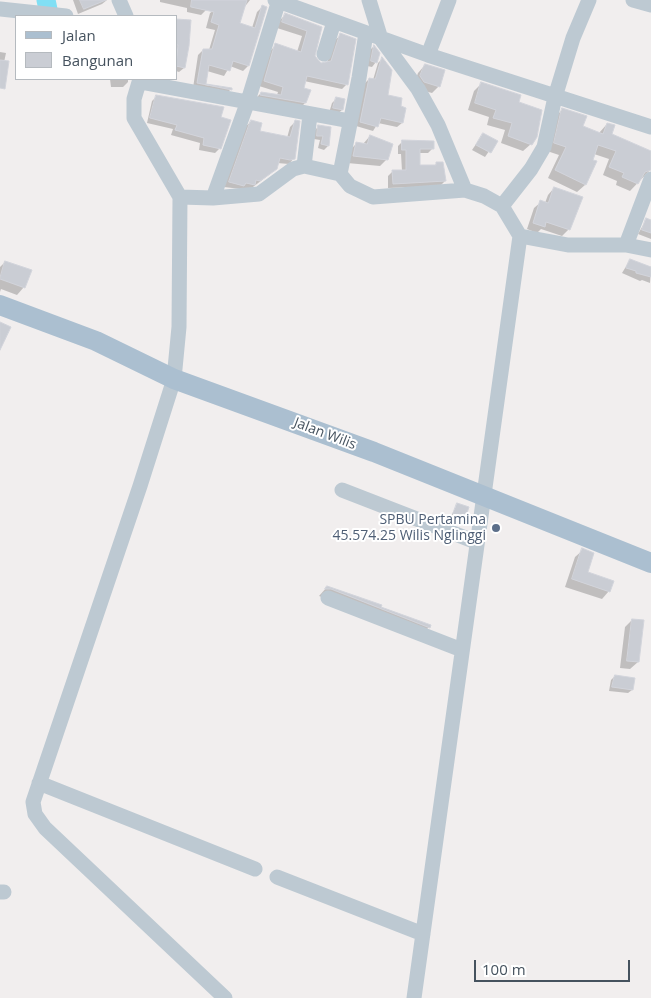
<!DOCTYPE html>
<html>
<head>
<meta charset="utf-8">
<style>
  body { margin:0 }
  #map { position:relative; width:651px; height:998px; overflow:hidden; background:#f1eeee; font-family:"Open Sans",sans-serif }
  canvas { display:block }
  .legend { position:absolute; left:15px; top:15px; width:162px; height:65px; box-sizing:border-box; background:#fff; border:1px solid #b5babf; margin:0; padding:6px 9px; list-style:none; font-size:15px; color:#45525e }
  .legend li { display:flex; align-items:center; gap:10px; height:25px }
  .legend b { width:25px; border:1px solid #b5babf }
  .scale { position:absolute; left:474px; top:960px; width:156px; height:22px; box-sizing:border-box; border:2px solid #45525e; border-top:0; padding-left:6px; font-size:15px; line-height:18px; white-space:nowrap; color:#45525e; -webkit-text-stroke:4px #fff; paint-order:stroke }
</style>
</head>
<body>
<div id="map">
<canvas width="651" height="998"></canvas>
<ul class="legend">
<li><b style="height:6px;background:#abbfd0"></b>Jalan</li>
<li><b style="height:14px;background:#cacdd4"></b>Bangunan</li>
</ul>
<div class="scale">100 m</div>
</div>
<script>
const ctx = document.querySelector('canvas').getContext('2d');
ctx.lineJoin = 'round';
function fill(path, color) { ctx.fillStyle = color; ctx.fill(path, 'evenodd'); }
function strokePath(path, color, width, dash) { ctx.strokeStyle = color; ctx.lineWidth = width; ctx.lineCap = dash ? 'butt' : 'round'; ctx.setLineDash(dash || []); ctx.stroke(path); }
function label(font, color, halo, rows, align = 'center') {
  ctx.font = font + ' "Open Sans",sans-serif'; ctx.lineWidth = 4; ctx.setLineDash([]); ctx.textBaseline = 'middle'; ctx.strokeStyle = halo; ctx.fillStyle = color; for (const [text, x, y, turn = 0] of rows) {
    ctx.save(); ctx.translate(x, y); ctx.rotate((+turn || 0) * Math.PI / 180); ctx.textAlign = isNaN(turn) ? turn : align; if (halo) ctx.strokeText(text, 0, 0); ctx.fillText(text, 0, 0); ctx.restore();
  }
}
const shadow = new Path2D(`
  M 73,0 L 107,0 L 102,4 L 78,14 Z
  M 160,0 L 208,0 L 206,10 L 201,15 L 187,12 L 187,8 L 160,2 Z
  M 230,0 L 250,0 L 243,9 L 239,24 L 252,28 L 257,12 L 262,7 L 266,8 L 248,66 L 243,71 L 230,66 L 224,76 L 207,71 L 205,85 L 231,89 L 226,94 L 193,88 L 198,55 L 203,50 L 209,50 L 215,30 L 206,28 L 210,13 Z
  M 285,15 L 320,28 L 313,56 L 320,64 L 327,63 L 335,40 L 341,35 L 347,84 L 342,89 L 304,81 L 302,89 L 305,103 L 300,108 L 256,98 L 261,93 L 277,95 L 278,92 L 259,86 L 271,50 L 276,45 L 297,52 L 302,36 L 277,28 L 280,20 Z
  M 176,21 L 184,68 L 179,72 L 176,71 Z
  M 373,47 L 379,54 L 376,62 L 372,67 L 367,66 L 369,51 Z
  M 0,52 L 6,53 L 0,81 Z
  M 382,59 L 386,96 L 400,107 L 402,123 L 397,127 L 378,123 L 373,131 L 356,126 L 364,84 L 369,79 L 373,80 L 378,63 Z
  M 425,65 L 439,86 L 432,93 L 417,89 L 414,84 L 418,73 Z
  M 110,79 L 128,79 L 128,82 L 123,87 L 111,87 Z
  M 482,83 L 518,102 L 531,144 L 523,151 L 501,143 L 505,130 L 487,125 L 489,117 L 468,110 L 474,91 Z
  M 157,96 L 219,118 L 220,148 L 215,153 L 199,150 L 200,143 L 171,135 L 173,129 L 147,123 L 152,101 Z
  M 337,98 L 342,110 L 337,114 L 329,113 L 332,103 Z
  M 562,110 L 581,127 L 599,133 L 607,124 L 610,134 L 651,152 L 651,169 L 630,191 L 616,185 L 617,181 L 603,175 L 609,159 L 594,154 L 592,160 L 595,162 L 585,185 L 577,192 L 548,178 L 559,155 L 547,151 L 555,117 Z
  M 252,121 L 258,132 L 287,138 L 290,127 L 295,122 L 294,158 L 289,164 L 277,163 L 270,174 L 249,190 L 224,187 L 246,126 Z
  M 319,126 L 328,146 L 324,150 L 318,148 L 320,140 L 314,139 L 315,130 Z
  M 483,134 L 496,141 L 485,157 L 472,150 Z
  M 370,136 L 387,159 L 380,166 L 347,163 L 349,151 L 356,144 L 363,144 Z
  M 403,141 L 433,148 L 428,153 L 419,153 L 419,166 L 434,166 L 437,163 L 445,181 L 440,186 L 388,188 L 388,176 L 393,171 L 402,171 L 401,154 L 398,154 L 398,146 Z
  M 554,188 L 569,229 L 562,236 L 541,229 L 537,233 L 527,229 L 534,208 L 541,202 L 545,203 L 548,195 Z
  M 646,220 L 651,222 L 651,239 L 638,234 Z
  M 630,260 L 651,267 L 650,283 L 642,280 L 640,281 L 622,273 Z
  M 5,262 L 24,287 L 17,295 L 1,289 L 0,292 L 0,267 Z
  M 458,504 L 464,518 L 459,523 L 449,519 Z
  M 583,550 L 587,573 L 609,591 L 602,599 L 565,587 L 575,557 Z
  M 327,587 L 380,608 L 429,627 L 422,634 L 319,596 Z
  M 632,620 L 643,621 L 638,662 L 630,669 L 620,668 L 625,627 Z
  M 615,676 L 632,690 L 628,693 L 609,691 L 611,680 Z`);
const river = new Path2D(`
  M 46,0 L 49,14`);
const building = new Path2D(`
  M 80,0 L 106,0 L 84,9 Z
  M 192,0 L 247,0 L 240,23 L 255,28 L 262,5 L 267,7 L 249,66 L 233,61 L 230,71 L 209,65 L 206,84 L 232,88 L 232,90 L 197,83 L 203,49 L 212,49 L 219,25 L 211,22 L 214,12 L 191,7 Z
  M 285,13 L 322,27 L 315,56 L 321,63 L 331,61 L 340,33 L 356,39 L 348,85 L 307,76 L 304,88 L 311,90 L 306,103 L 260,95 L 261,92 L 281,95 L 283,87 L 264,81 L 275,43 L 301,52 L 307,31 L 282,22 Z
  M 176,19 L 191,20 L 189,46 L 185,68 L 176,66 L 178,45 L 176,45 Z
  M 374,45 L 380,53 L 377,63 L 371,61 Z
  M 382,57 L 392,70 L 388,95 L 402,98 L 401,106 L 406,108 L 403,123 L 381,118 L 378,127 L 360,122 L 369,78 L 375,79 Z
  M 0,60 L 9,61 L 5,89 L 0,88 Z
  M 425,64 L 445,70 L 440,87 L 424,82 L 420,76 Z
  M 481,82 L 521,95 L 519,102 L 542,110 L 537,137 L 532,145 L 508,136 L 512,123 L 493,118 L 496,110 L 475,103 Z
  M 156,95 L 224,107 L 221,117 L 231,120 L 221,149 L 203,145 L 204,138 L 175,130 L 177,125 L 150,118 Z
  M 336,97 L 345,99 L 343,110 L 333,108 Z
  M 562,108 L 587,116 L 583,126 L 603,134 L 607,123 L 615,125 L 612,134 L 651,151 L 651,170 L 645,172 L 638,184 L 622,177 L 624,173 L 609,167 L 616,151 L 598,145 L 593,160 L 597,161 L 586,185 L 555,170 L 566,147 L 554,143 Z
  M 251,120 L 262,123 L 260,131 L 290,137 L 295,120 L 300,121 L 295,159 L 290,160 L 280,158 L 277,169 L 260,181 L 256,180 L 255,185 L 246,183 L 244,186 L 229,182 Z
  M 318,125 L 331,127 L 329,146 L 321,144 L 323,136 L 317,136 Z
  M 483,133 L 498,141 L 491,153 L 476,145 Z
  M 370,135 L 393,144 L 388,160 L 353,156 L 356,142 L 367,144 Z
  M 402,140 L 434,141 L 434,149 L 420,149 L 420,165 L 436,165 L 436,162 L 443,162 L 446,181 L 393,184 L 392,170 L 406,170 L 406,150 L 402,150 Z
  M 554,187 L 583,197 L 570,230 L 546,222 L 545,227 L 533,223 L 540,200 L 548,203 Z
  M 646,218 L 651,220 L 651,233 L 642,230 Z
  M 630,259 L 651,267 L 651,277 L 636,273 L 636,271 L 626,268 Z
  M 5,261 L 32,270 L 25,288 L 0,279 Z
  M 0,322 L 11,327 L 0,350 Z
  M 457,503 L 469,507 L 465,519 L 453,514 Z
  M 582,548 L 594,553 L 588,572 L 614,581 L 610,592 L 572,579 Z
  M 327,586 L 382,605 L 381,607 L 431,625 L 430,628 L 331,589 L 325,589 Z
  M 632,619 L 644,620 L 639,662 L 627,661 Z
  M 615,675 L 635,678 L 633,690 L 612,687 Z`);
const minor = new Path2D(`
  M 119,0 L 126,16
  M 275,0 L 428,55 L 651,127
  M 369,0 L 381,39 L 418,89 L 438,125 L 465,190
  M 633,0 L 651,5
  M 0,9 L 66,16
  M 324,54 L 334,22
  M 428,55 L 449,0
  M 140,79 L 134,99 L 134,118 L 180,197 L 179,327 L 174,379 L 140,486 L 33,802 L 35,814 L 45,828 L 225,998
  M 140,82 L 350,121
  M 304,166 L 310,115
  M 340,174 L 359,78 L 366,33
  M 180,197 L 213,198 L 259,194 L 293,169 L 304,166 L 340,174 L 350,186 L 373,197 L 465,190 L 484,196 L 502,206 L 520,236 L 568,245 L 626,245 L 651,250
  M 213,198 L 248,101 L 279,0
  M 502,206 L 531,169 L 544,147 L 555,97 L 573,38 L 589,0
  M 626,245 L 651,179
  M 342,490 L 476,542
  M 328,598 L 462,650
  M 39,783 L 255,869
  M 277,877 L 423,934
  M 0,892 L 4,892
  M 414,998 L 520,236`);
const major = new Path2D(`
  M 0,305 L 96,341 L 174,379 L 374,452 L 651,563`);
const markers = [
  [496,528,5,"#5c6f8a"]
];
const streetNames = [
  ["Jalan Wilis",325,434,21]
];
const serviceNames = [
  ["SPBU Pertamina",486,520],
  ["45.574.25 Wilis Nglinggi",486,536]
];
fill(shadow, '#0003');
strokePath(river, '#81dff4', 19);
fill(building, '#cacdd4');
strokePath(building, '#d2d4db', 1);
strokePath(minor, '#bdc9d2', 15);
strokePath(major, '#abbfd0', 20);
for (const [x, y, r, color] of markers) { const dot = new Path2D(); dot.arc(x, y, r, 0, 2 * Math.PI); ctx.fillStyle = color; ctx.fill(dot); strokePath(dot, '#fff', 2); }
label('14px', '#45525e', '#fff', streetNames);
label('14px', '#4e5e75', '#fff', serviceNames, 'right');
</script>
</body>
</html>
